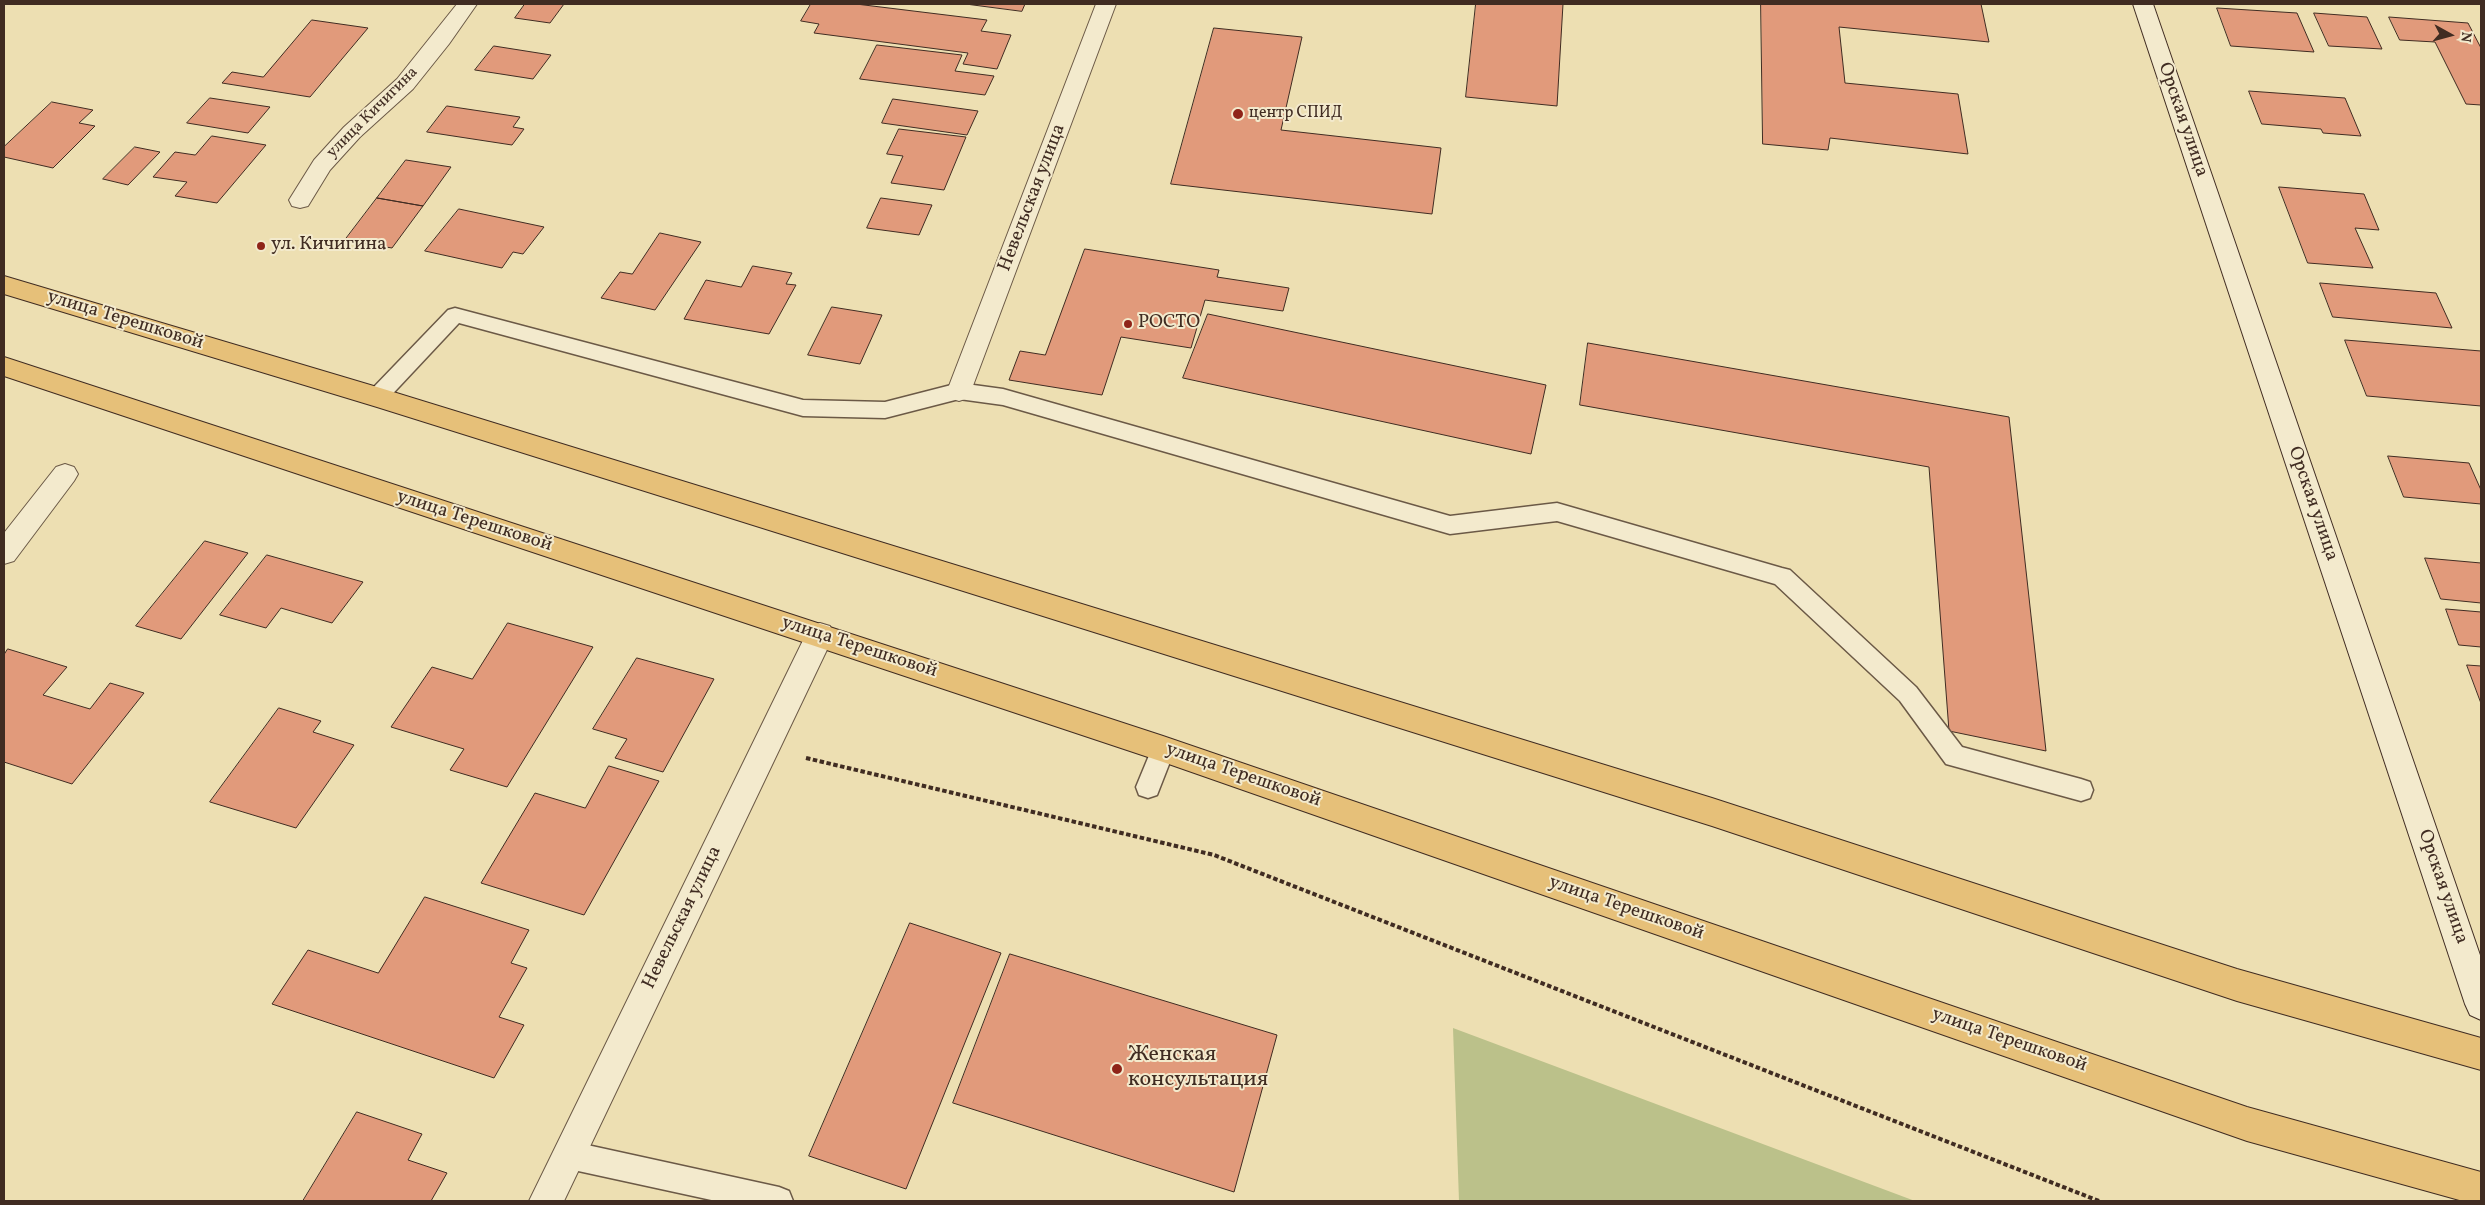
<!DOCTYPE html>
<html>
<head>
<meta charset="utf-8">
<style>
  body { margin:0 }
  #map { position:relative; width:2485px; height:1205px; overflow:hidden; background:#eddfb2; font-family:Vollkorn,serif }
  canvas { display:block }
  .frame { position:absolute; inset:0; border:5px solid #402c22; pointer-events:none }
  .north { position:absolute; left:2425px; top:10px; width:50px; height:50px; -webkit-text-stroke:4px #f3eacd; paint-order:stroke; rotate:97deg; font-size:14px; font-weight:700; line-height:20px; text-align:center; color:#402c22 }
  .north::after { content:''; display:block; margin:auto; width:18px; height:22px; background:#402c22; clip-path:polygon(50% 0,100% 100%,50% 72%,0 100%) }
</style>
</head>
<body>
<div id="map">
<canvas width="2485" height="1205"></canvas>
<div class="frame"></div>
<div class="north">N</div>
</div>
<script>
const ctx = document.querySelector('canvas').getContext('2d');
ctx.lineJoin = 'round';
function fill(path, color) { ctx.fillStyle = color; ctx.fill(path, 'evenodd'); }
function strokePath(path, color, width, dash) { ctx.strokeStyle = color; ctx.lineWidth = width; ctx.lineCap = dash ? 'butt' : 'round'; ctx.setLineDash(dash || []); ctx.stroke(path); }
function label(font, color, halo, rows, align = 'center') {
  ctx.font = font + ' Vollkorn,serif'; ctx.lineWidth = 4; ctx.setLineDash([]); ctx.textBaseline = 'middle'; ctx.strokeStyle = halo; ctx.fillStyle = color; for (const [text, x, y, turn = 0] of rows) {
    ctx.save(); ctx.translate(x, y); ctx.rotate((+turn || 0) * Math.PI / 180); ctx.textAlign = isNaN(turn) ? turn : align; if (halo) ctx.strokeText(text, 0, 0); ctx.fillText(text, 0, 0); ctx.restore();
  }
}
const green = new Path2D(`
  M 1453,1028 L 1915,1201 L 1459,1201 Z`);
const building = new Path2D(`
  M 525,4 L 564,4 L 550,23 L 515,18 Z
  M 811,4 L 856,4 L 987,20 L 981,31 L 1011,35 L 997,69 L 963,64 L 968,53 L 814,33 L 819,24 L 801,21 Z
  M 966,4 L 1025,4 L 1022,11 Z
  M 1476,4 L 1563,4 L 1557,106 L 1466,97 Z
  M 1761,4 L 1981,4 L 1989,42 L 1839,27 L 1845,83 L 1958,94 L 1968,154 L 1830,138 L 1828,150 L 1763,144 Z
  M 2217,8 L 2297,13 L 2314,52 L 2231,46 Z
  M 2314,13 L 2367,17 L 2382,49 L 2329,46 Z
  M 2389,17 L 2468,23 L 2481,48 L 2481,105 L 2466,104 L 2435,42 L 2400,40 Z
  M 312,20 L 368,28 L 310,97 L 222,83 L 232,72 L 263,77 Z
  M 1214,28 L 1302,37 L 1281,130 L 1441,148 L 1432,214 L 1171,184 Z
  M 877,45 L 962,55 L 955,71 L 994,76 L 985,95 L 860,79 Z
  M 494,46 L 551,55 L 533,79 L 475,70 Z
  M 2249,91 L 2345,98 L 2361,136 L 2323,133 L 2321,129 L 2262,124 Z
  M 210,98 L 270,107 L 248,133 L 187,123 Z
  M 893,99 L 978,111 L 967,135 L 882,123 Z
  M 52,102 L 93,110 L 79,123 L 95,126 L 53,168 L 4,157 L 4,147 Z
  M 447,106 L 520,117 L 513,127 L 524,129 L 512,145 L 427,132 Z
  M 899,129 L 966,137 L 944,190 L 891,183 L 903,156 L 887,154 Z
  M 212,136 L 266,145 L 217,203 L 175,196 L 187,182 L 153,177 L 175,152 L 195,155 Z
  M 135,147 L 160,152 L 128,185 L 103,179 Z
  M 406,160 L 451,167 L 423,206 L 377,198 Z
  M 2279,187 L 2364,194 L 2379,230 L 2355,228 L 2373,268 L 2308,263 Z
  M 377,198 L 423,206 L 392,248 L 345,240 Z
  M 881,198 L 932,205 L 919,235 L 867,228 Z
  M 459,209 L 544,227 L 523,254 L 513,252 L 502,268 L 425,251 Z
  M 660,233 L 701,242 L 655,310 L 601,298 L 620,272 L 632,274 Z
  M 1085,249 L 1219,270 L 1217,277 L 1289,288 L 1283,311 L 1205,300 L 1191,348 L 1121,337 L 1102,395 L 1009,380 L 1020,351 L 1045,355 Z
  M 753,266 L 792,273 L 786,284 L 796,285 L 769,334 L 684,319 L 706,280 L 741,287 Z
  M 2320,283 L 2436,293 L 2452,328 L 2333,317 Z
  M 832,307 L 882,315 L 860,364 L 808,355 Z
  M 1208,314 L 1546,385 L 1531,454 L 1183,378 Z
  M 2345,340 L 2481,351 L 2481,406 L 2367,396 Z
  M 1588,343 L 2009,417 L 2046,751 L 1949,731 L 1929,467 L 1580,405 Z
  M 2388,456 L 2469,463 L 2481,490 L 2481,504 L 2404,497 Z
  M 205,541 L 248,553 L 181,639 L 136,626 Z
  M 267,555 L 363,582 L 332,623 L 281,608 L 266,628 L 220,615 Z
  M 2425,558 L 2481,563 L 2481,603 L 2441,599 Z
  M 2446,609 L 2481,612 L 2481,647 L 2459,645 Z
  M 508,623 L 593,647 L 507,787 L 450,770 L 464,749 L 391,727 L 432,667 L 472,679 Z
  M 8,649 L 67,667 L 43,695 L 90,709 L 110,683 L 144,693 L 72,784 L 4,762 L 4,655 Z
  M 637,658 L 714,679 L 663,772 L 615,758 L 627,739 L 593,729 Z
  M 2467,665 L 2481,666 L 2481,703 Z
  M 279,708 L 321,721 L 313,732 L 354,745 L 296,828 L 210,802 Z
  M 609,766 L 659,781 L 584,915 L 481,883 L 535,793 L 585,808 Z
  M 425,897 L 529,930 L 511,963 L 527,968 L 499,1017 L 524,1025 L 494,1078 L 272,1004 L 308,950 L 378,973 Z
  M 910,923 L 1001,953 L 906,1189 L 809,1156 Z
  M 1010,954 L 1277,1035 L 1234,1192 L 953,1103 Z
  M 357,1112 L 422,1134 L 408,1160 L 447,1173 L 431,1201 L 303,1201 Z`);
const path = new Path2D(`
  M 806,758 L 1214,855 L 2099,1201`);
const service = new Path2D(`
  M 455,308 L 803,400 L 885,402 L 959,383 L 1003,389 L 1450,516 L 1557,503 L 1782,568 L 1790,570 L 1916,687 L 1962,747 L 2081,779 L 2090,782 L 2093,790 L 2090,798 L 2081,801 L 1946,764 L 1900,701 L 1775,584 L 1557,521 L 1450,534 L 1003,405 L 959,399 L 885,418 L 803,416 L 459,323 L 384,403 L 377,405 L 370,403 L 367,397 L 370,391 L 448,310 Z
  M 1163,738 L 1171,741 L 1175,749 L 1157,795 L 1148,798 L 1139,795 L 1136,787 L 1155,741 Z
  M 569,1141 L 779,1187 L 789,1191 L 793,1201 L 716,1201 L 569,1169 L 559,1165 L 555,1155 L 559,1145 Z`);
const minor = new Path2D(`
  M 457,4 L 477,4 L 449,44 L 413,89 L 360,137 L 330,170 L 308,206 L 300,208 L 292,206 L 289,200 L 314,160 L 344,127 L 397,79 Z
  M 1096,4 L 1116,4 L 971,391 L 968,398 L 959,401 L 950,398 L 947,391 Z
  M 65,464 L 74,467 L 78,474 L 74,481 L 14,561 L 4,564 L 4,533 L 56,467 Z
  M 820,623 L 830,626 L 834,635 L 564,1201 L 529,1201 L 810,626 Z`);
const secondary = new Path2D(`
  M 2133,4 L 2153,4 L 2481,958 L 2481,1020 L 2470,1015 L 2465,1004 Z`);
const primary = new Path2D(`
  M 4,276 L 377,387 L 1712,798 L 2237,969 L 2481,1038 L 2481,1070 L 2237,1001 L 1712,826 L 377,407 L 4,294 Z
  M 4,357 L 1163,736 L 2247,1107 L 2481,1172 L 2481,1201 L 2463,1201 L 2247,1141 L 1163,762 L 4,376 Z`);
const markers = [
  [1238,114,6,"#8f2418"],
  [261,246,5,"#8f2418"],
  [1128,324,5,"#8f2418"],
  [1117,1069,6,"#8f2418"]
];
const farStreetnames = [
  ["улица Кичигина",373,113,-45]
];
const farPoinames = [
  ["центр СПИД",1249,114]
];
const streetNames = [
  ["Орская улица",2182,120,71],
  ["Невельская улица",1033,198,-69],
  ["улица Терешковой",125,321,17],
  ["Орская улица",2312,504,71],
  ["улица Терешковой",474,522,18],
  ["улица Терешковой",859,648,18],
  ["улица Терешковой",1243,776,19],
  ["Орская улица",2442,887,71],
  ["улица Терешковой",1626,909,19],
  ["Невельская улица",683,918,-64],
  ["улица Терешковой",2009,1041,19]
];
const poiNames = [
  ["ул. Кичигина",271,246],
  ["РОСТО",1138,324]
];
const nearPoinames = [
  ["Женская",1128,1056],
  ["консультация",1128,1081]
];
fill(green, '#bbc18a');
fill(building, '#e19a7b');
strokePath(building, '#402c22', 1);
strokePath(service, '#6b5946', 3);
strokePath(minor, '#6b5946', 2);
strokePath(secondary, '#402c22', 2);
strokePath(primary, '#402c22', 2);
strokePath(path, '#402c22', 4, [4.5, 2.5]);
fill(service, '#f3eacd');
fill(minor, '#f3eacd');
fill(secondary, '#f3eacd');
fill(primary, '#e6c079');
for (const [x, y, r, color] of markers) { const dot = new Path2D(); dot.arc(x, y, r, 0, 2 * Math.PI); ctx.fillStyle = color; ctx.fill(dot); strokePath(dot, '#f3eacd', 2); }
label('16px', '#402c22', '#f3eacd', farStreetnames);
label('16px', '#402c22', '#f3eacd', farPoinames, 'left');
label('19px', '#402c22', '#f3eacd', streetNames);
label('19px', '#402c22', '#f3eacd', poiNames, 'left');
label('22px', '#402c22', '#f3eacd', nearPoinames, 'left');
</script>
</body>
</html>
